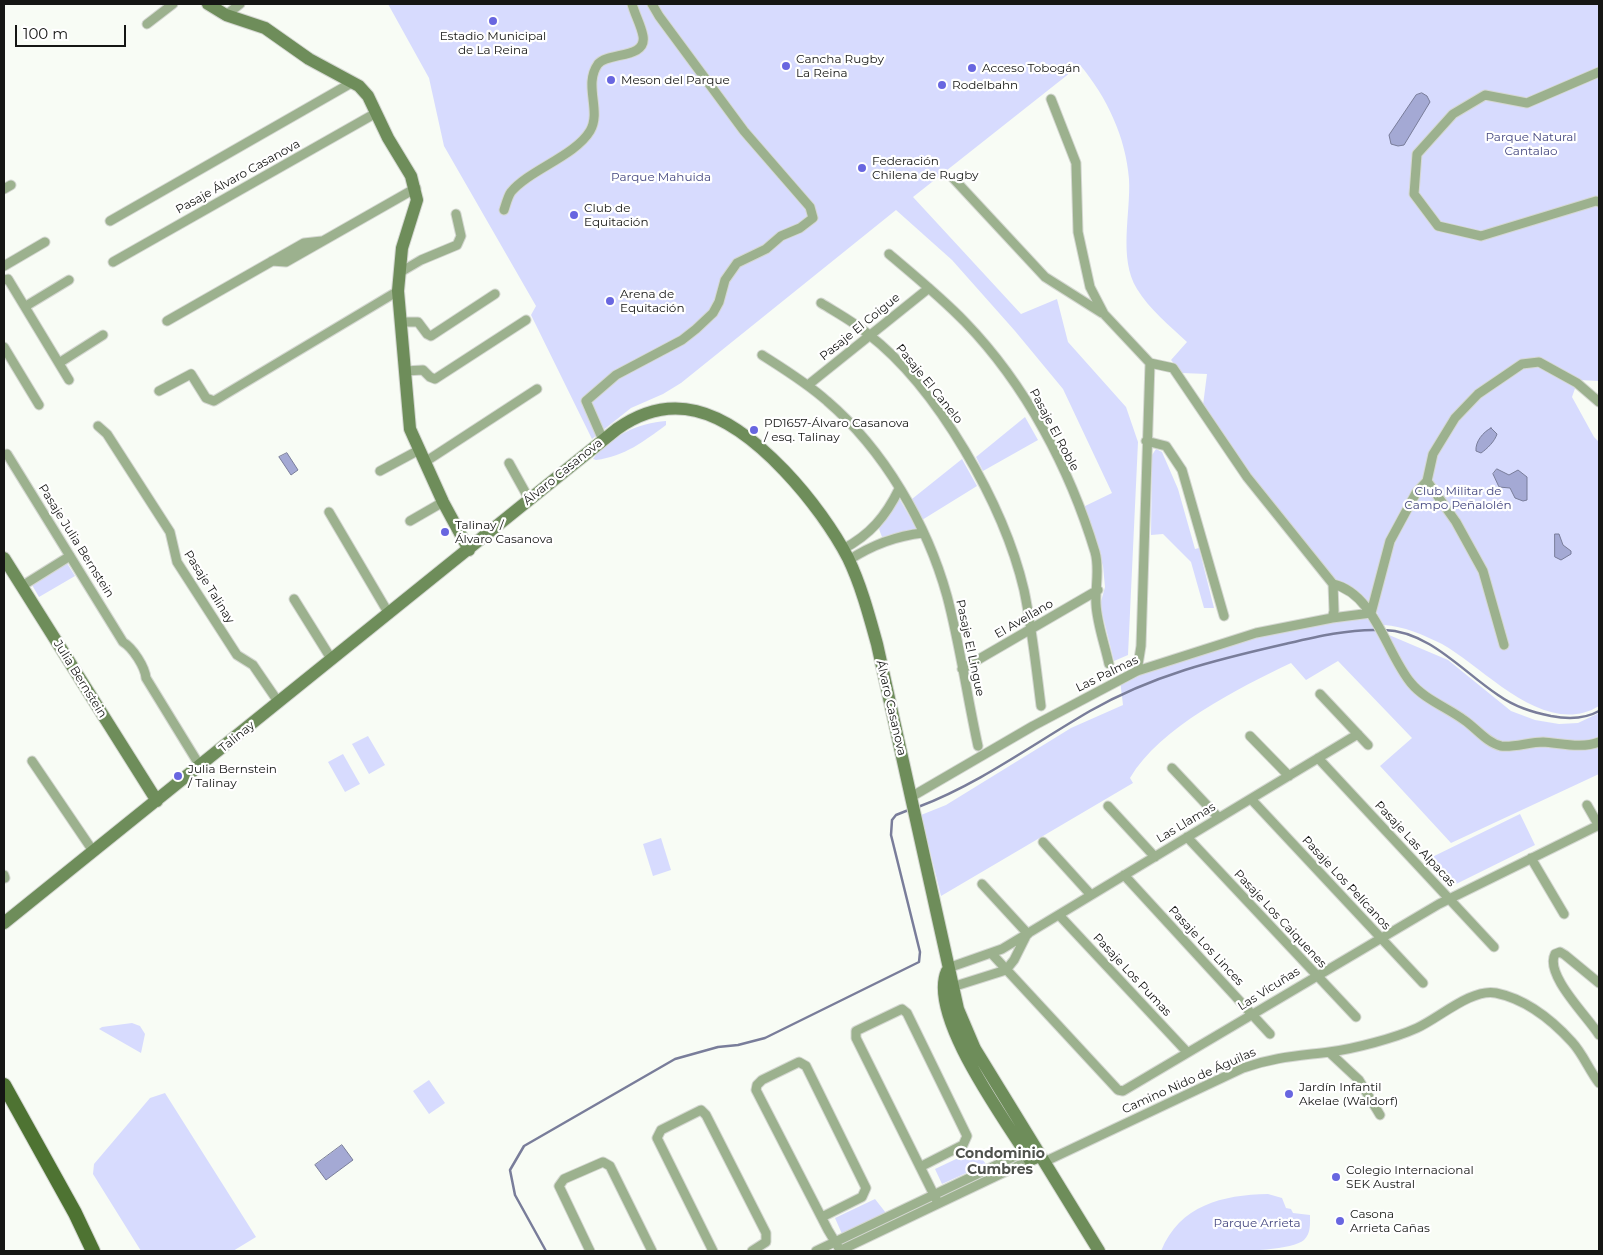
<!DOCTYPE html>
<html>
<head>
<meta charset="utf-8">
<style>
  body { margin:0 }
  #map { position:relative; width:1603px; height:1255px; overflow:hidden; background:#f8fcf5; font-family:Montserrat,sans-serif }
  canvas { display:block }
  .frame { position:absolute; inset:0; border:5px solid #151614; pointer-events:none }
  .scale { position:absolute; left:15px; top:25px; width:111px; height:22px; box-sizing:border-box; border:2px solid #151614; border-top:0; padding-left:6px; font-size:15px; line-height:18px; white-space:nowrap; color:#151614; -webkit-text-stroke:4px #fff; paint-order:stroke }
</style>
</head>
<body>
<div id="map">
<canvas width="1603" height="1255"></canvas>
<div class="frame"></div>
<div class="scale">100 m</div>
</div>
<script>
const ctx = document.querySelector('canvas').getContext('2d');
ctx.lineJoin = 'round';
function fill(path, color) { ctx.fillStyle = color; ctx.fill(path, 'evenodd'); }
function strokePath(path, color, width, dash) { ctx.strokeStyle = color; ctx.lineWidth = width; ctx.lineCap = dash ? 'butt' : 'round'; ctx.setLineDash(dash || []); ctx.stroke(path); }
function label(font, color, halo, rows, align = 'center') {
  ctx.font = font + ' Montserrat,sans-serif'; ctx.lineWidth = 4.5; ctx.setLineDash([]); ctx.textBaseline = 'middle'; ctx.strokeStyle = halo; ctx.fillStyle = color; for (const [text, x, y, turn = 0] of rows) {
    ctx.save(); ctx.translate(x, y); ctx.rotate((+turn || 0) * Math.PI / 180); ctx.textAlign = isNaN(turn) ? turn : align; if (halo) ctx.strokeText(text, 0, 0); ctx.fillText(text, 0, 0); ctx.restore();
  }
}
const green = new Path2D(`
  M 388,4 L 1599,4 L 1599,381 L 1578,380 L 1572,397 L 1594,437 L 1599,442 L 1599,706 C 1545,739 1485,668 1442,644 C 1424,635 1403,626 1384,625 L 1389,635 L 1448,660 L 1511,711 L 1535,720 L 1559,724 L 1578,723 L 1599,713 L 1599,774 L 1451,843 L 1380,766 L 1412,738 L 1338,661 L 1306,680 L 1291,663 C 1239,688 1160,727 1130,778 L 1133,783 L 941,896 L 921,815 L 946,805 L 1071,728 L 1123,705 L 1120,680 L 1207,650 L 1327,620 L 1378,614 L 1334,579 L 1252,476 L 1203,405 L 1207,374 L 1182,373 L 1171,360 L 1187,342 C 1170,326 1149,309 1137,289 C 1118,258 1131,213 1129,179 C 1126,138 1107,97 1080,65 L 913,197 L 1021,314 L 1057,299 L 1068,342 L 1126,407 L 1138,442 L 1128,655 L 1114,661 L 1100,605 L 1105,587 L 1103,566 L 1083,507 L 1112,493 L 1063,389 L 1015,331 L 952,260 L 896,210 L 681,383 L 663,394 L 631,408 L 592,439 L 531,315 L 536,306 L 444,146 L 429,78 Z
  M 1025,417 L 1038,440 L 983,471 L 976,457 Z
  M 666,421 L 666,425 C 643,442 625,456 596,460 L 593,459 C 609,436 639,423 666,421 Z
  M 1156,449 L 1162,452 L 1178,489 L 1195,549 L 1199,548 L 1214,608 L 1204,608 L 1191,562 L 1163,534 L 1151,535 L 1152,455 Z
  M 962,459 L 977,486 L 922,520 L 912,499 Z
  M 899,498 L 917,529 L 882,537 L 879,529 Z
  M 67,563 L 75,576 L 39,597 L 32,585 Z
  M 368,736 L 385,765 L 369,774 L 352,744 Z
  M 343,754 L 360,784 L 345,792 L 328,762 Z
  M 1520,814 L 1535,845 L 1448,888 L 1424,861 Z
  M 661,838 L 671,870 L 653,876 L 643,844 Z
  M 132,1023 L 140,1026 L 145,1034 L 141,1053 L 99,1029 L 102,1027 Z
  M 429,1080 L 445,1103 L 429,1114 L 413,1091 Z
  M 165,1093 L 256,1237 L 233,1251 L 141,1251 L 93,1174 L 94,1164 L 150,1098 Z
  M 975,1150 L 986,1164 L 942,1184 L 935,1169 Z
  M 1268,1194 L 1282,1198 L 1286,1208 L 1291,1209 L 1293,1213 L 1310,1215 C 1310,1224 1311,1233 1304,1240 C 1286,1255 1189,1251 1161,1251 C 1180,1205 1222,1195 1268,1194 Z
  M 875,1199 L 886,1213 L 842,1234 L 835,1218 Z`);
const water = new Path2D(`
  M 1422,93 L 1427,96 L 1430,102 L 1404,145 L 1398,146 L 1391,144 L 1389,135 L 1416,95 Z
  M 1491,428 L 1497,434 C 1495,441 1487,449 1481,453 L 1476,451 C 1475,442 1483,432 1491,428 Z
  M 287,453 L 298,470 L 291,475 L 279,457 Z
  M 1497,469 L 1509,475 L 1518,470 L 1527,477 L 1527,500 L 1523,501 L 1515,498 L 1510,488 L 1499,487 L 1493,474 Z
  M 1555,534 L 1559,534 L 1563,545 L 1571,551 L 1571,554 L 1561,560 L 1555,557 Z
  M 342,1145 L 353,1160 L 326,1180 L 315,1165 Z`);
const stream = new Path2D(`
  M 1384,630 C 1429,631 1463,672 1498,695 C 1515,707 1532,712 1551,716 C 1567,719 1585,719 1599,711
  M 918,807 C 979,784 1033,744 1090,711 C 1153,675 1215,660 1285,644 C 1315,637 1348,629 1379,630
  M 546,1251 L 515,1195 L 510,1170 L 524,1146 L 675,1059 L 718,1047 L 738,1045 L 765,1038 L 919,962 L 920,952 L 891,835 L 892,820 L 896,815 L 911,809`);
const street = new Path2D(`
  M 226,15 L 240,4
  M 147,24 L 173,4
  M 1599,72 L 1527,103 L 1485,95 L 1453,114 L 1417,154 L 1414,194 L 1438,226 L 1481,236 L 1596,201 L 1599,202
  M 1051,99 L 1076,163 L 1078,232 L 1090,287 L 1104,314 L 1150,363 L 1141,646 L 1137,671
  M 952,177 L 1045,277 L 1102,313
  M 4,189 L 11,185
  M 504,210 C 506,204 508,196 511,192 C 529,170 575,156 590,131 C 602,111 583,85 598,64 C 608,52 647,59 643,36 C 641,25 635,15 632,4
  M 110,221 L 353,82
  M 889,254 C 915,276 942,298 965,322 C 1026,385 1070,469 1095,552 C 1100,569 1095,587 1096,604 C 1097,624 1105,645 1109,664
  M 272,261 L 286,262 L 416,188
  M 113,262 L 376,113
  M 4,266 L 45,242
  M 399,273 L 421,260 L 457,245 L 461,236 L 456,214
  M 4,280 L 8,279 L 69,380
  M 821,303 C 837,313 854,322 868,334 C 938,388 1004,505 1024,590 C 1032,628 1036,667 1041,706
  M 26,306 L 69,280
  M 167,321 L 304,243 L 322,241
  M 401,322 L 418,322 L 427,334 L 431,336 L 495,294
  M 4,347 L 39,405
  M 762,355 C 784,369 807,383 827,401 C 884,450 927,524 947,596 C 960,645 967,696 978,746
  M 59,363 L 103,335
  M 1150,363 L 1173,368 L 1247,477 L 1333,584 L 1334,611 L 1332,618
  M 405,371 L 423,370 L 430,377 L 435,379 L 526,320
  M 808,385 L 929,288
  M 159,391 L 191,374 L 206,398 L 214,401 L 398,291
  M 98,426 L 107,434 L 170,532 L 177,562 L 237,655 L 253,665 L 279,703
  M 603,440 L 586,401 L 616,375 L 682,340 L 696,329 L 713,313 L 719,302 L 725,280 L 737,263 L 766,249 L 781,236 L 800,228 L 813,218 L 810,207 L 744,131 L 659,16 L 652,4
  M 1146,441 L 1166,446 L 1182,470 L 1224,616
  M 7,454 L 123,642 C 133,648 145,667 146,678 L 200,766
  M 425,462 L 537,389
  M 509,463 L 529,499
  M 380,471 L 419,450
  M 1427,481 L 1456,522 L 1483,571 L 1504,645
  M 329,512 L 389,614
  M 410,521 L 443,502
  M 843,549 C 870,535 886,516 899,489
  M 849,560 C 872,545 895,536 923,533
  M 1333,584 C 1375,594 1386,653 1411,683 C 1424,699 1448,708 1464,720 C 1476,728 1487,743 1501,746 C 1512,748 1530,742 1543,742 C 1560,743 1582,749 1599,742
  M 22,586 L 70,556
  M 294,599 L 332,660
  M 1371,613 L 1390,541 L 1416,493 L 1427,481 L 1433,454 L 1455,418 L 1478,394 L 1522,364 L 1539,362 L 1577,383 L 1599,402
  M 962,669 L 1098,590
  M 1320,694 L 1368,745
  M 1250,736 L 1289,776
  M 1318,758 L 1494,947
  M 32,761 L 93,851
  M 1172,768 L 1219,818
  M 911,797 L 1033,726 L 1137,671 L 1256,633 L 1332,618 L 1371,613
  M 1251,799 L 1423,983
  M 1587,805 L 1599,826
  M 1108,806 L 1155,857
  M 1187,837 L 1356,1017
  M 1043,842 L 1091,895
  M 1531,858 L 1564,914
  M 4,875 L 5,878
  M 1124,875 L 1270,1034
  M 982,884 L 1028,934
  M 1059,915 L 1187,1052
  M 992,954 L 1118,1090 L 1123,1091 L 1439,904 L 1599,825
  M 948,968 L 1002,949 L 1358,734
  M 1599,983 L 1565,955 L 1560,952 L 1555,954 C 1544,975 1589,1018 1599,1035
  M 949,988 L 1006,970 L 1014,960 L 1027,934
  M 1329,1052 L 1359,1080 L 1380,1115
  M 1044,1162 L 1243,1068 C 1274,1057 1298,1056 1329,1052 C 1354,1049 1395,1038 1417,1028 C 1439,1018 1472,988 1496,993 C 1525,999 1552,1020 1572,1042 C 1583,1054 1589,1070 1599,1083
  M 920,1167 L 963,1145 L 967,1136 L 907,1013 L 902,1009 L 856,1031 L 856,1038 L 938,1203
  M 822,1217 L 862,1197 L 866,1188 L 806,1066 L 799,1062 L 762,1080 L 757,1085 L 756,1090 L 828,1230 L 840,1250
  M 590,1251 L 559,1186 L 564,1179 L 603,1162 L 610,1166 L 652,1251
  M 713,1251 L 657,1138 L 661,1130 L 701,1110 L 706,1115 L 766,1233 L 766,1242 L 752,1251
  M 816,1251 L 1030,1149
  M 839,1251 L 1030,1160`);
const secondary = new Path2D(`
  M 208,4 L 226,15 L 265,28 L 309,59 L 359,86 L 368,96 L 388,138 L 411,176 L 417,200 L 402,248 L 398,291 L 410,429 L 443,502 L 469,550
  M 4,558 L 157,801
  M 4,923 L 617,429 C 641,412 667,404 696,411 C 755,425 821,506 848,558 C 861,585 869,615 877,644 L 958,1009 L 975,1049 L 1099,1251
  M 947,971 C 927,1015 1006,1121 1030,1160 L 1040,1156`);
const primary = new Path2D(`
  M 4,1085 L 75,1213 L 93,1251`);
const markers = [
  [493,21,5,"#6866e0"],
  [786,66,5,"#6866e0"],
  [972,68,5,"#6866e0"],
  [611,80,5,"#6866e0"],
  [942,85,5,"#6866e0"],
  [862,168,5,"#6866e0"],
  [574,215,5,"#6866e0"],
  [610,301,5,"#6866e0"],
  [754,430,5,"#6866e0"],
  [445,532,5,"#6866e0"],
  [178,776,5,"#6866e0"],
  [1289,1094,5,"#6866e0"],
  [1336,1177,5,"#6866e0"],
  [1340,1221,5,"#6866e0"]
];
const poiNames = [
  ["Estadio Municipal",493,36,"center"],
  ["de La Reina",493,50,"center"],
  ["Cancha Rugby",796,59],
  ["La Reina",796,73],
  ["Acceso Tobogán",982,68],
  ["Meson del Parque",621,80],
  ["Rodelbahn",952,85],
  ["Federación",872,161],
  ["Chilena de Rugby",872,175],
  ["Club de",584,208],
  ["Equitación",584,222],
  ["Arena de",620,294],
  ["Equitación",620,308],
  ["PD1657-Álvaro Casanova",764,423],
  ["/ esq. Talinay",764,437],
  ["Talinay /",455,525],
  ["Álvaro Casanova",455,539],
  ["Julia Bernstein",188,769],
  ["/ Talinay",188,783],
  ["Jardín Infantil",1299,1087],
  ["Akelae (Waldorf)",1299,1101],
  ["Colegio Internacional",1346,1170],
  ["SEK Austral",1346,1184],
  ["Casona",1350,1214],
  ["Arrieta Cañas",1350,1228]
];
const parkNames = [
  ["Parque Natural",1531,137],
  ["Cantalao",1531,151],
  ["Parque Mahuida",661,177],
  ["Club Militar de",1458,491],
  ["Campo Peñalolén",1458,505],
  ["Parque Arrieta",1257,1223]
];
const streetNames = [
  ["Pasaje Álvaro Casanova",238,177,-29],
  ["Pasaje El Coigue",860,327,-39],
  ["Pasaje El Canelo",929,384,51],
  ["Pasaje El Roble",1054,430,62],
  ["Álvaro Casanova",563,472,-39],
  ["Pasaje Julia Bernstein",76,541,58],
  ["Pasaje Talinay",209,587,58],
  ["El Avellano",1024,619,-30],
  ["Pasaje El Lingue",970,648,78],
  ["Las Palmas",1107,674,-26],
  ["Julia Bernstein",80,679,58],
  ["Álvaro Casanova",891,708,77],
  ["Talinay",237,737,-39],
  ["Las Llamas",1186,823,-31],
  ["Pasaje Las Alpacas",1415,844,47],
  ["Pasaje Los Pelícanos",1346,883,47],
  ["Pasaje Los Caiquenes",1280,919,47],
  ["Pasaje Los Linces",1206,946,47],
  ["Pasaje Los Pumas",1132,975,47],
  ["Las Vicuñas",1269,989,-32],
  ["Camino Nido de Águilas",1189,1081,-24]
];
const neighbourhoodNames = [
  ["Condominio",1000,1154],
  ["Cumbres",1000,1170]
];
fill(green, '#d7dbfe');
fill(water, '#a4a9d4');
strokePath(water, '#797d9a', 1);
strokePath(stream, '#797d9a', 2.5);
strokePath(street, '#d4d7d1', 11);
strokePath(secondary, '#d4d7d1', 14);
strokePath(primary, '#d4d7d1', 16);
strokePath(street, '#9cb18e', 9);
strokePath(secondary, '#6e8d5a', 12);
strokePath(primary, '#4e7332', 14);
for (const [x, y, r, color] of markers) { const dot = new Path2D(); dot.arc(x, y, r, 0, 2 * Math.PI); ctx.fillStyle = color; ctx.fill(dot); strokePath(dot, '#fff', 2); }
label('12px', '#151614', '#fff', poiNames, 'left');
label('12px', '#464981', '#fff', parkNames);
label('12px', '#151614', '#fff', streetNames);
label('bold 14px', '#4f524d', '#fff', neighbourhoodNames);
</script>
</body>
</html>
